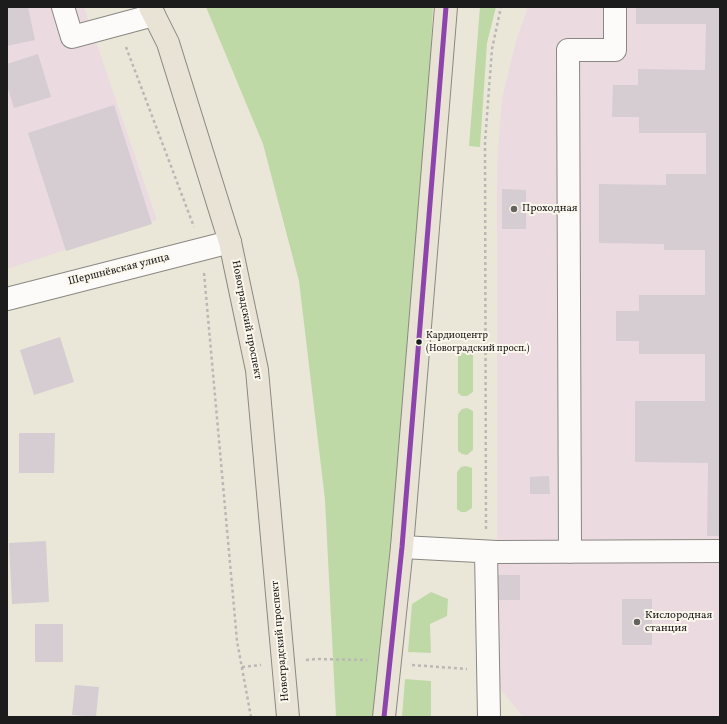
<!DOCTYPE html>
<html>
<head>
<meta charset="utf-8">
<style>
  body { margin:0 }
  #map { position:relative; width:727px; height:724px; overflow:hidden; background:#eae7d9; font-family:Vollkorn,serif }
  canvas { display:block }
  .frame { position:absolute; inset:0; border:8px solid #1c1c1c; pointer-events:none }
</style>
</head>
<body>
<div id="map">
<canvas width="727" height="724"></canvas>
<div class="frame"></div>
</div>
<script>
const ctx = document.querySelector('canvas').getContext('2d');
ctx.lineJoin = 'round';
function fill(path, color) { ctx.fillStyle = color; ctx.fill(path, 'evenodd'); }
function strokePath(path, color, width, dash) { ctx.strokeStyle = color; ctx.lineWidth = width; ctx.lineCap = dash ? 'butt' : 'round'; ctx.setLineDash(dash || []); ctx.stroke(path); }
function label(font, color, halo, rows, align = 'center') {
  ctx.font = font + ' Vollkorn,serif'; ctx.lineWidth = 4; ctx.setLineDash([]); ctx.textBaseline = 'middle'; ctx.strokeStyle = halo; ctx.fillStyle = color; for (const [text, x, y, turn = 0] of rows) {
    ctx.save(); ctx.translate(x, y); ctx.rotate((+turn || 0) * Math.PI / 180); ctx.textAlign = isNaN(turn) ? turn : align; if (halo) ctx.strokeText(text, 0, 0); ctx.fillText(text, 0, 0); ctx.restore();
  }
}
const built = new Path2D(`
  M 7,7 L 84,7 L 157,220 L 7,269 Z
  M 528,7 L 720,7 L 720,715 L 718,717 L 523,717 L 497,685 L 497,167 L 502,98 L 516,41 Z`);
const green = new Path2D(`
  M 206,7 L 433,7 L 424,191 L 405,401 L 373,717 L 336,717 L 325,500 L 299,281 L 263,144 Z
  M 480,7 L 496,7 L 487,43 L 480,147 L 469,146 Z
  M 462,350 L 467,350 L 473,352 L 473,392 L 467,396 L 462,396 L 458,393 L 458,356 Z
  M 467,408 L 473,411 L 473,450 L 467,455 L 462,454 L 458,451 L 458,414 L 462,409 Z
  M 466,466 L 472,468 L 472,508 L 466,512 L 461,512 L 457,509 L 457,472 L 461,467 Z
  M 431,592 L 448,599 L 447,616 L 430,624 L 431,653 L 408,652 L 412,604 Z
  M 405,679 L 431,681 L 431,717 L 402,717 Z`);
const building = new Path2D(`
  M 7,7 L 28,7 L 35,40 L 7,46 Z
  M 636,7 L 720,7 L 720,536 L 707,536 L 708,463 L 635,462 L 635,401 L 705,401 L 705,354 L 639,354 L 639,341 L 616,341 L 616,311 L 639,311 L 639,295 L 705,295 L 705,250 L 664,250 L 664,244 L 599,243 L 599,184 L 666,185 L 666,174 L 706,174 L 706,133 L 639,133 L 639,117 L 612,117 L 613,85 L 638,85 L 638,69 L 705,70 L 706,24 L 636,24 Z
  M 38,54 L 51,97 L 14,108 L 7,86 L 7,64 Z
  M 114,105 L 152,224 L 66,251 L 28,133 Z
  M 502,189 L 526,190 L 526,229 L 502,229 Z
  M 60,337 L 74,382 L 34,395 L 20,350 Z
  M 19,433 L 55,433 L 54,473 L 19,473 Z
  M 549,476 L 550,494 L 530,494 L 530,477 Z
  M 46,541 L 49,602 L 12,604 L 9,543 Z
  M 498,575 L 520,575 L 520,600 L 498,600 Z
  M 622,599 L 652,599 L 652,645 L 622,645 Z
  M 35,624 L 63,624 L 63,662 L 35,662 Z
  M 75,685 L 99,687 L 96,717 L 72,715 Z`);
const path = new Path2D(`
  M 126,47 L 194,227
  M 204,273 L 237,641 L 251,717
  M 486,529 L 485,142 L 492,49 L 501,7
  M 306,660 L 316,659 L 367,660
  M 412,665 L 467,669
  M 242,667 L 261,665`);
const minor = new Path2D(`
  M 63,7 L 72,37 L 154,15
  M 7,299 L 230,242
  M 402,547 L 497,552 L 720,551
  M 486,552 L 489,717
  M 570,552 L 568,50 L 615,50 L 615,7`);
const major = new Path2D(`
  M 150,7 L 168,43 L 230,242 L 257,370 L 288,717
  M 384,717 L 402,547 L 446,7`);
const bus1 = new Path2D(`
  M 384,717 L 402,547 L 446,7`);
const markers = [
  [514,209,4,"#64635e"],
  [419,342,3.5,"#1c1c1c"],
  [637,622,4,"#64635e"]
];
const busNames = [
  ["Кардиоцентр",426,336],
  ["(Новоградский просп.)",426,349]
];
const poiNames = [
  ["Проходная",522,209],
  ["Кислородная",645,616],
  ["станция",645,629]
];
const streetNames = [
  ["Шершнёвская улица",119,270,-14],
  ["Новоградский проспект",246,320,79],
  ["Новоградский проспект",281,641,-95]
];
fill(built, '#ecdae1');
fill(green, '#bfd9a6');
fill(building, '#d5cdd2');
strokePath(minor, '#898881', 24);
strokePath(major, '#898881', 24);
strokePath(path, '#b9b8b6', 2.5, [3, 3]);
strokePath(minor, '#fcfbf9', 22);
strokePath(major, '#e9e3d6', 22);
strokePath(bus1, '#8e44ad', 5);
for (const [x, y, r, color] of markers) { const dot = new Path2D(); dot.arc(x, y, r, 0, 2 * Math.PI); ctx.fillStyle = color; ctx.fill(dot); strokePath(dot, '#fbf7ec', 1.5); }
label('10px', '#1c1c1c', '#fbf7ec', busNames, 'left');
label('11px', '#1c1c1c', '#fbf7ec', poiNames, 'left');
label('11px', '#1c1c1c', '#fbf7ec', streetNames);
</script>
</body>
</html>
